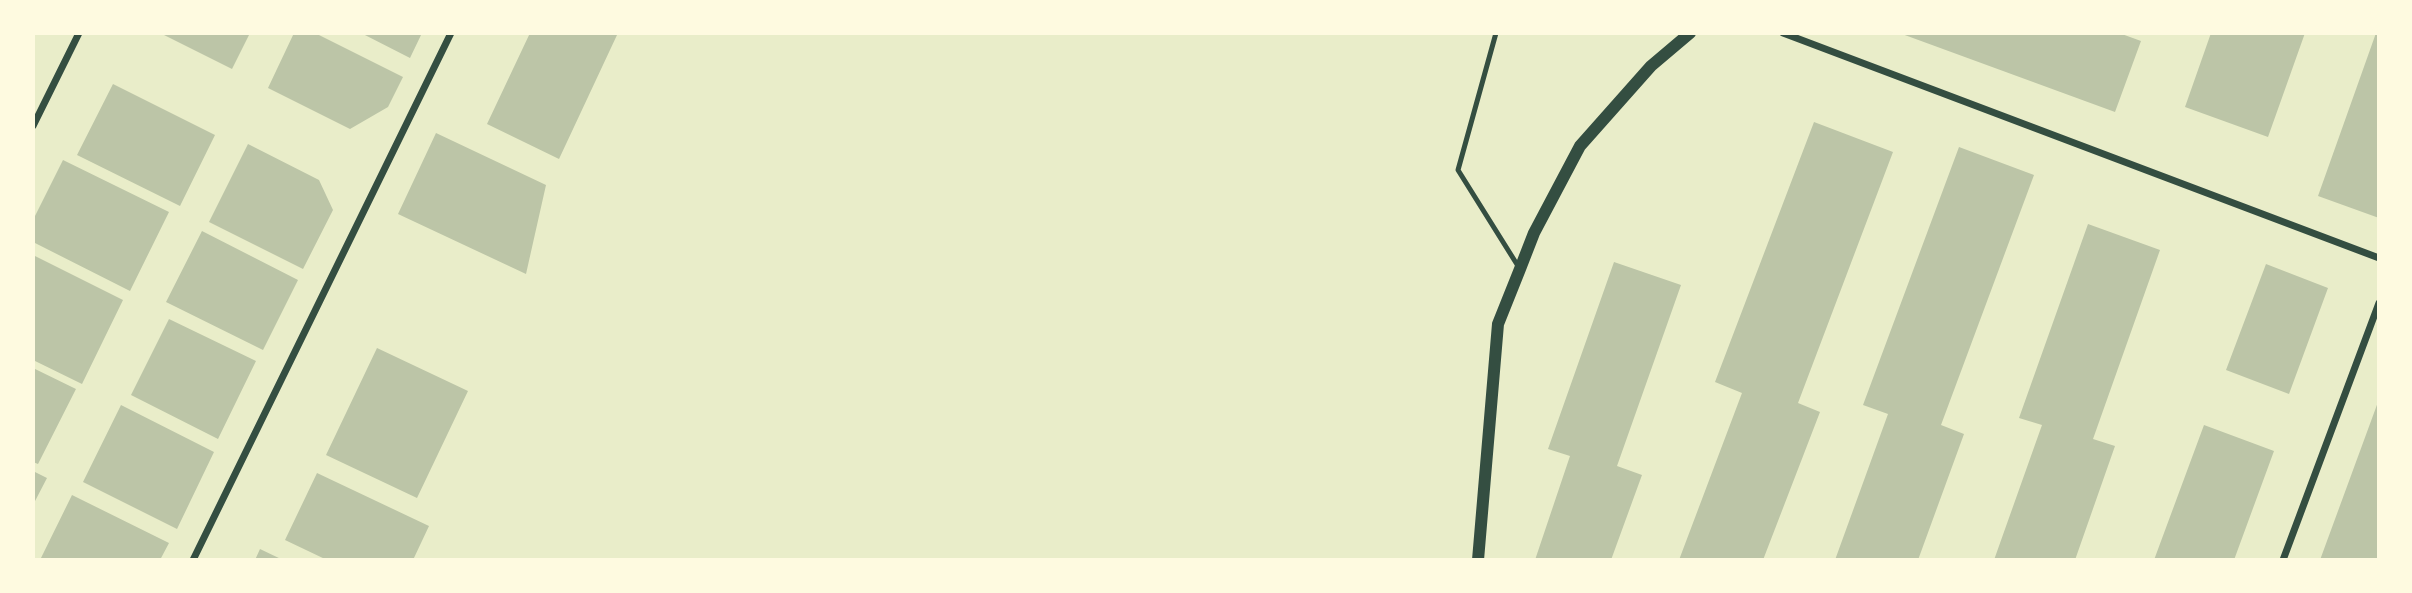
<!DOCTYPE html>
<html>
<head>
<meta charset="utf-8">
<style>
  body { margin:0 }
  #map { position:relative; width:2412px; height:593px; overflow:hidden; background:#e9edc9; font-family:Quicksand,sans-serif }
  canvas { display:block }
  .frame { position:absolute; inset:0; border:35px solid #fefae0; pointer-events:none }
</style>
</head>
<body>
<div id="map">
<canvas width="2412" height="593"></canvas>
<div class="frame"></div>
</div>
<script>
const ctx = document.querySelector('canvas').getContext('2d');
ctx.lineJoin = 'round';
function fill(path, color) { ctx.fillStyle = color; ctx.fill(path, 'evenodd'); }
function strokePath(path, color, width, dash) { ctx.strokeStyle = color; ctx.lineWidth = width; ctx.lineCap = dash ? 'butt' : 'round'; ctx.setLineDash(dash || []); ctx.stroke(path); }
const building = new Path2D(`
  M 160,33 L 250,33 L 232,69 Z
  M 294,33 L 315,33 L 403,77 L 388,107 L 350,129 L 268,88 Z
  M 361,33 L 422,33 L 410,58 Z
  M 530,33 L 617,35 L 559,159 L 487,124 Z
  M 2119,33 L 2141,41 L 2115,112 L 1902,34 Z
  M 2211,33 L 2305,33 L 2268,137 L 2185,107 Z
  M 2376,33 L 2379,33 L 2379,218 L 2318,196 Z
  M 113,84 L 215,135 L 180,206 L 77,155 Z
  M 1814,122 L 1893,152 L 1798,403 L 1820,412 L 1763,560 L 1679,560 L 1742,393 L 1715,382 Z
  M 436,133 L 546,185 L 526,274 L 398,214 Z
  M 248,144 L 319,180 L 333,210 L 303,269 L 209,222 Z
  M 1959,147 L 2034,175 L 1941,425 L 1964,434 L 1918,560 L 1835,560 L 1888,414 L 1863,405 Z
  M 63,160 L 169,212 L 130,291 L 33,242 L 33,220 Z
  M 2088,224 L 2160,250 L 2093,439 L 2115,446 L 2075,560 L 1994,560 L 2042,425 L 2019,418 Z
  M 202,231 L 298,280 L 263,350 L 166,302 Z
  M 33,255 L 123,300 L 82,384 L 33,360 Z
  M 1614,262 L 1681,285 L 1617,466 L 1642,475 L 1611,560 L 1535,560 L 1570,456 L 1548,449 Z
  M 2266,264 L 2328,288 L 2289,394 L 2226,370 Z
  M 169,319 L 256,361 L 218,439 L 131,395 Z
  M 377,348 L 468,391 L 417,498 L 326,455 Z
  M 33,368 L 76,389 L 38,464 L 33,462 Z
  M 2378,402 L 2379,560 L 2320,560 Z
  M 121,405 L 214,452 L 177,529 L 83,482 Z
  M 2204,425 L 2274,451 L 2234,560 L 2154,560 Z
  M 33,471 L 47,478 L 33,505 Z
  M 317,473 L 429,526 L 413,560 L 327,560 L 285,540 Z
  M 72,495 L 169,543 L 160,560 L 40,560 Z
  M 260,549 L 283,560 L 255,560 Z`);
const service = new Path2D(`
  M 1496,33 L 1458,170 L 1518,266`);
const minor = new Path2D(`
  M 1783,33 L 2379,258
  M 33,126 L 79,33
  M 193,560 L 451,33
  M 2283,560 L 2379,303`);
const tertiary = new Path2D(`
  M 1478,560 L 1498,324 L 1520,269 L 1534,233 L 1580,146 L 1651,66 L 1690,33`);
fill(building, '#bcc5a7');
strokePath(service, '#344e41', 5);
strokePath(minor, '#344e41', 7);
strokePath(tertiary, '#344e41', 12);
</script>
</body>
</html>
